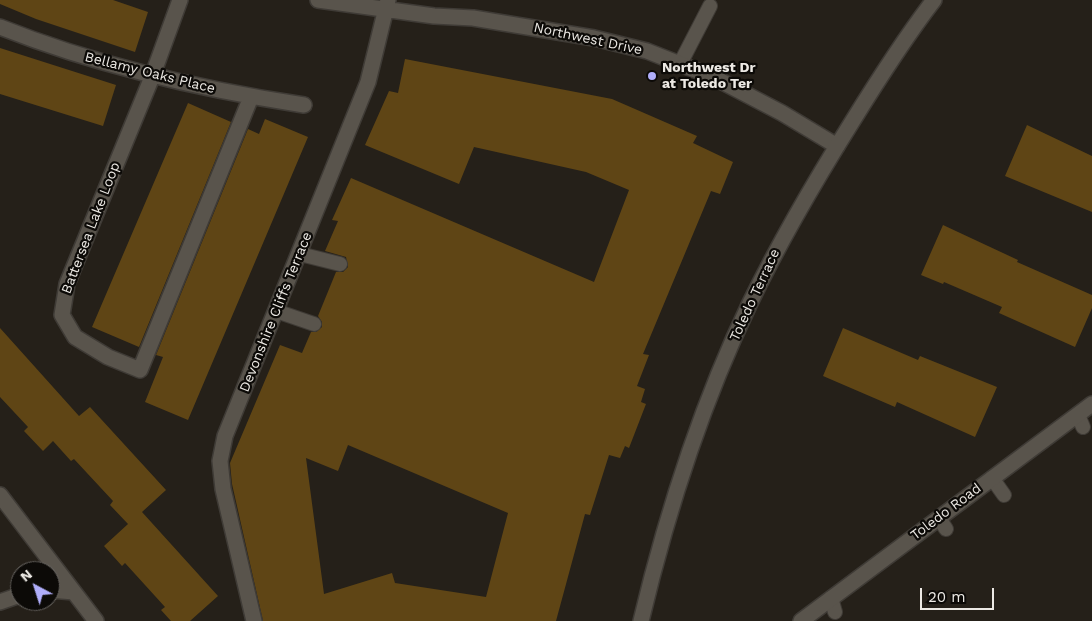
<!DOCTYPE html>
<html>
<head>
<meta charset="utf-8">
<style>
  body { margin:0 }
  #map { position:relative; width:1092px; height:621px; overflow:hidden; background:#252019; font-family:"Work Sans",sans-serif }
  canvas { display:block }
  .north { position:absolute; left:10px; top:561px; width:50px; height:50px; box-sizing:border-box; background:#0c0a07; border:1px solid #66635f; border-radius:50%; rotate:320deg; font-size:14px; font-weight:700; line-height:20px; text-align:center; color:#ece9e4 }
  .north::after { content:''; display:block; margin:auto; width:18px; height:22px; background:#b0aefa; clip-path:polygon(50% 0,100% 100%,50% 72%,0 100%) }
  .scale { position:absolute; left:920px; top:588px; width:74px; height:22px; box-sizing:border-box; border:2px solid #ece9e4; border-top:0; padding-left:6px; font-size:15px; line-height:18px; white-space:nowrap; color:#ece9e4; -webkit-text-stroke:4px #0c0a07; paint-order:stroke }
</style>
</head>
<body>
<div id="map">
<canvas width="1092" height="621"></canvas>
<div class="north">N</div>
<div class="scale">20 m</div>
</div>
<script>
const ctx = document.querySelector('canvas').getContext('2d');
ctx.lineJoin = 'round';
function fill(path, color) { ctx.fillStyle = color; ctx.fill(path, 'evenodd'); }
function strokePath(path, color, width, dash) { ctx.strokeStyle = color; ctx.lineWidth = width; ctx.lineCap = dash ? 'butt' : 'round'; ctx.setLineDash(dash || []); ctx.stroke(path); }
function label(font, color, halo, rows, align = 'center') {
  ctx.font = font + ' "Work Sans",sans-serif'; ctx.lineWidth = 4.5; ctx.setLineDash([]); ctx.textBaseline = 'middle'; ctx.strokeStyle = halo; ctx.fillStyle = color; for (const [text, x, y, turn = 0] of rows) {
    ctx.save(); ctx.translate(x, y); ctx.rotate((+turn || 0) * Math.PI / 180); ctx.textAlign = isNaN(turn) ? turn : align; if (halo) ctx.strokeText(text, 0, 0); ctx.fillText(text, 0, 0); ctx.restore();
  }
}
const building = new Path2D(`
  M 0,0 L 113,0 L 148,12 L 135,52 L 36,19 L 0,4 Z
  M 0,48 L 116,85 L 103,126 L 0,94 Z
  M 405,59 L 612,99 L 697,136 L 693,143 L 733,162 L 720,194 L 711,191 L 643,354 L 649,355 L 637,386 L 645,389 L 641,402 L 646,404 L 629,448 L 625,446 L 620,458 L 609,455 L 590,515 L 585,514 L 556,621 L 263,621 L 232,484 L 230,463 L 280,345 L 302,353 L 311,332 L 316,332 L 322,327 L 322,322 L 318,316 L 336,272 L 343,272 L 348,267 L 346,257 L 325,251 L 338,221 L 332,220 L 351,178 L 594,282 L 629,190 L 586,172 L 474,147 L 459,184 L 365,145 L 389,91 L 398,93 ZM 348,445 L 508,513 L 486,597 L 395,583 L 392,573 L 324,594 L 306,458 L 338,471 Z
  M 188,103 L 231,122 L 139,347 L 92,327 Z
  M 265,119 L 308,137 L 188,420 L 145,402 L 163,357 L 156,355 L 248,129 L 259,134 Z
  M 1027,125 L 1092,156 L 1092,212 L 1005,176 Z
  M 943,225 L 1018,260 L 1017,262 L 1092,295 L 1092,308 L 1075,347 L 999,313 L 1002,307 L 944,282 L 943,284 L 921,275 Z
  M 0,328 L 79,416 L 90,407 L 166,490 L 142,512 L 218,596 L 190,621 L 171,621 L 161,610 L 165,607 L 125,563 L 122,566 L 104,546 L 128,524 L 110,505 L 113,501 L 74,459 L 71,461 L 53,441 L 43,451 L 24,431 L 28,427 L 0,397 Z
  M 843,328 L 918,360 L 920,356 L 997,387 L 975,437 L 897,402 L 895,407 L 823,376 Z`);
const lane = new Path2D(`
  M 680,64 L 710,6
  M 300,254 L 340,264
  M 276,311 L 314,324
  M 1078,415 L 1083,427
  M 992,478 L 1004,495
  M 939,518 L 946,529
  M 831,598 L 835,612`);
const street = new Path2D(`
  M 180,0 L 152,77 L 67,284 L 62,315 L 75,337 L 108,357 L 140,370 L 251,97
  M 318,0 L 434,16 L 473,18 L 594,38 L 647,51 L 713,77 L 782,113 L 837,146
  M 0,27 C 98,66 199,89 304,105
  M 0,495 L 96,621
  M 50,590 L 74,592
  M 0,602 L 20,595
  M 254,621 L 223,489 L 220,461 L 225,436 L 368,82 L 388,0
  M 801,621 L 1092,404`);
const secondary = new Path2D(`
  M 641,621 C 667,512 701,405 750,303 C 780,241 815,181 852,122 C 878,80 904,39 934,0`);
const markers = [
  [652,76,5,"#b0aefa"]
];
const streetNames = [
  ["Northwest Drive",588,39,12],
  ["Bellamy Oaks Place",150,73,14],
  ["Battersea Lake Loop",91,228,-69],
  ["Toledo Terrace",755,295,-65],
  ["Devonshire Cliffs Terrace",276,312,-68],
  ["Toledo Road",946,512,-37]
];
const poiNames = [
  ["Northwest Dr",662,68],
  ["at Toledo Ter",662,84]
];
fill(building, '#5f4515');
strokePath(lane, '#3f3b36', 16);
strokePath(street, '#3f3b36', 18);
strokePath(secondary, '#3f3b36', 18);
strokePath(lane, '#59544c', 14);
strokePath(street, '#59544c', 15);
strokePath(secondary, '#59544c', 15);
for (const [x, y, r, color] of markers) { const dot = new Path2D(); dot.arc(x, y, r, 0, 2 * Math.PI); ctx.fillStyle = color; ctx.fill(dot); strokePath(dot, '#0c0a07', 2); }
label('14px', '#ece9e4', '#0c0a07', streetNames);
label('bold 14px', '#ece9e4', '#0c0a07', poiNames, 'left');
</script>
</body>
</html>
